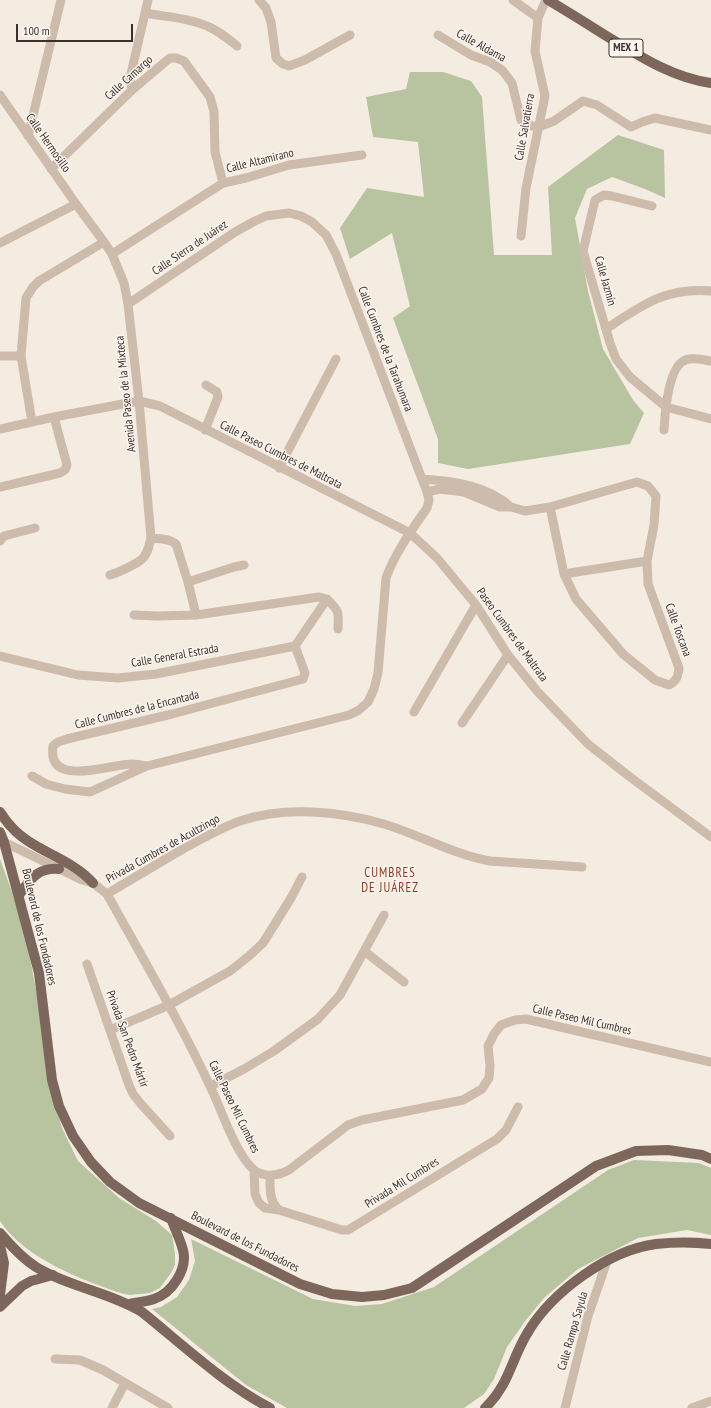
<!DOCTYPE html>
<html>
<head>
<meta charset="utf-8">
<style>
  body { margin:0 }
  #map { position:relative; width:711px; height:1408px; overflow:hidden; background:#f4ebe1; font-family:"PT Sans Narrow",sans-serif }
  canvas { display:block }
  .scale { position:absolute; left:16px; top:24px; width:117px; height:18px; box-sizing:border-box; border:2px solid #3b302b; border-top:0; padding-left:5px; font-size:12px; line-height:14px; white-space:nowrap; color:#3b302b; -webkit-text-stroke:3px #fbf5ee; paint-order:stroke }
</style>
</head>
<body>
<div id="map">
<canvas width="711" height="1408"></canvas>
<div class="scale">100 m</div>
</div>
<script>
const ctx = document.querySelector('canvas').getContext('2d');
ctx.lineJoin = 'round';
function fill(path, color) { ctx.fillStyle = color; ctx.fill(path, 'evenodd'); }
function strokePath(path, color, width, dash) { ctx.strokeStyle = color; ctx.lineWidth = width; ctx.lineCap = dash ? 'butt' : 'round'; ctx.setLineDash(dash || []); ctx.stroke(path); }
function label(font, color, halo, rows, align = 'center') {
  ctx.font = font + ' "PT Sans Narrow",sans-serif'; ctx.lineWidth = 3; ctx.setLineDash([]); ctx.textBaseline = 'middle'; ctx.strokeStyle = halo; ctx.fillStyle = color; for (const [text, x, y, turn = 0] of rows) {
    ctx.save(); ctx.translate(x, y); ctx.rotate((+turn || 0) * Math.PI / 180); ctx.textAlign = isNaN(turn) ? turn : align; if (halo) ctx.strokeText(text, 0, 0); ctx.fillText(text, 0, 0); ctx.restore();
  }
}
const green = new Path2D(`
  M 410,72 L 443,72 L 471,81 L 482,97 L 494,255 L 552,255 L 548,187 L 618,135 L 664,150 L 665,198 L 645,189 L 612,177 L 587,189 L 575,218 L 588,291 L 603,349 L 633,400 L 644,413 L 630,444 L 468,469 L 438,463 L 438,439 L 393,318 L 410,306 L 392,233 L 350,259 L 340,228 L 367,188 L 424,197 L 418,142 L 373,137 L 366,97 L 406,89 Z
  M 0,859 L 12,892 L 26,937 L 37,995 L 53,1096 L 62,1128 L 78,1161 L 119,1198 L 156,1221 L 172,1235 L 175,1254 L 175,1265 L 171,1273 L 160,1288 L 150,1293 L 130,1295 L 124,1294 C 83,1281 24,1258 0,1221 Z
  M 634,1160 L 699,1163 L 711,1168 L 711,1235 L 687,1230 L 638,1238 L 578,1269 L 544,1298 L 526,1320 L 507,1347 L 494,1379 L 484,1394 L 464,1408 L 287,1408 L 246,1385 L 152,1309 L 161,1307 L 177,1297 L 189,1280 L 195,1261 L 191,1239 L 313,1299 L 355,1306 L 382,1304 L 434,1287 L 608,1170 Z`);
const minor = new Path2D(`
  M 259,0 L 266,8 L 271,22 L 276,58 L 283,64 L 289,66 L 305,60 L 350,35
  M 513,0 L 538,18
  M 145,13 C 166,17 190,18 209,27 C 219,31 228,39 237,46
  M 438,35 L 471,55 L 490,62 L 502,70 L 512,83 L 521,120 L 526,125 L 539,127 L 554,121 L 583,101 L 597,105 L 631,127 L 642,122 L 655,118 L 711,130
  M 132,90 L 130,78 L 148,0
  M 0,95 L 76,204 L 104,242 L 112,254 L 124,283 L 128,304 L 139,401 L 151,538 C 149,545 148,554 142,559 C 137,564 117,573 110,575
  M 28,136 L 61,0
  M 51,169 L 132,90 L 165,62 L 170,58 L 176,58 L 184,61 L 210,97 L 214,112 L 215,152 L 223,183
  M 652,206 L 612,196 L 604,195 L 595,200 L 583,251 L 610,343 L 616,359 L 630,377 L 666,407 L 711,419
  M 521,236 L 526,188 L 545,96 L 535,51 L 538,18 L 546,0
  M 0,243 L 76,204
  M 112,254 L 223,183 L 246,178 L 289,165 L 362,155
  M 606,329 C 642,305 666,287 711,291
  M 0,356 L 21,356
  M 32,422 L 21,356 L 26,298 L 33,287 L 39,281 L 104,242
  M 0,429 L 54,417 L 139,401 L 160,406 L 410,533 L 437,558 L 476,605 L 508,655 L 537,691 L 588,744 L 630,777 L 711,837
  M 205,430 L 218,397 L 217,392 L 206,385
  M 664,430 C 665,414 668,361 689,359 C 696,358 704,360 711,361
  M 279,468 L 336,359
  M 422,479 C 453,481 487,485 511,507
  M 0,487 L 60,473 L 65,470 L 67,465 L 54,417
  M 427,492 L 440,489 L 464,492 L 500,507 L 511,507 L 525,511 L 550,507 L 637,482 L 648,486 L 656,496 L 654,525 L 647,561 L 648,584 L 679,668 C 678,676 677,681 669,685 L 655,680 L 623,654 L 576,599 L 564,574 L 550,507
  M 151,538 C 160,539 169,538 176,544 L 188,582 L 196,615
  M 0,541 L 4,536 L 35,528
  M 564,574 L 647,561
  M 188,582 L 234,567 L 244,565
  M 327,599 C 339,611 339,611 338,629
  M 0,656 L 78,675 L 118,678 L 156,674 L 295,646 L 327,599 L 319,597 L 196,615 L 157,616 L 134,615
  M 414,712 L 476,605
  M 462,723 L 508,655
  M 147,766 C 142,765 137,764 132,764 C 110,764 47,789 53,746 L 58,742 L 67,739 L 172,714 L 303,679 L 305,673 L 295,646
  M 32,776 L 46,784 L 65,789 L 90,792 L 147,766 L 349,715 L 359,710 L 368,702 L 374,689 L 378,673 L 386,578 C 395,553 411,531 427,508 L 429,500 L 427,492 L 336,254 L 326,235 L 312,222 L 301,216 L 289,213 L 266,216 L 255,221 L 235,232 L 128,304
  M 4,842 L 82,880 L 93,883 L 107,894 C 142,957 179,1020 210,1086 C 221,1108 235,1153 253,1169 C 263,1178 278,1176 289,1170 L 348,1125 L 362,1120 L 463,1100 L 482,1089 L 489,1078 L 490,1066 L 488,1046 L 494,1034 L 501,1025 L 515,1020 L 526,1019 L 711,1062
  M 107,894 C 132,879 157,864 183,849 C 202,839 220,828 240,821 C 285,806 339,811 384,824 C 420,835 452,854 490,861 L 582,867
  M 364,951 L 404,982
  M 87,964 L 129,1085 L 133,1094 L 141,1104 L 170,1136
  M 110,1030 L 169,1005 L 230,971 L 249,956 L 263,943 L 291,898 L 302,877
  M 211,1086 L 244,1069 L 274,1051 L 318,1019 L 340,995 L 384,915
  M 254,1170 L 255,1194 L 259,1203 L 265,1208 L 279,1210 L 342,1230 L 348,1230 L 497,1139 L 506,1130 L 518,1107
  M 270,1176 C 270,1189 269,1201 279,1210
  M 55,1359 L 80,1360 L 103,1370 L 168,1408
  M 112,1408 L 125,1383
  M 565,1408 L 588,1316 L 607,1261
  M 692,1408 L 711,1401`);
const major = new Path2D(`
  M 548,0 C 570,13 592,27 613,40 C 644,59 675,78 711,83
  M 0,812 C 7,823 17,834 28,841 C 49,855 75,863 93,883
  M 0,832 L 4,842 L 39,973 L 52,1080 L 59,1106 L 73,1136 L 91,1162 L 110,1182 L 139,1203 L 300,1284 L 332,1294 L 362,1297 L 384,1295 L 412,1288 L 596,1166 L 636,1151 L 668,1150 L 702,1155 L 711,1159
  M 19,895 C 30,880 37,867 59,869
  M 0,1233 C 11,1246 22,1258 36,1267 C 69,1287 109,1292 142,1312 C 183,1345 223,1383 270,1408
  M 0,1246 L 4,1263 L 0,1295
  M 129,1304 C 137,1302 146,1302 154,1299 C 172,1293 188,1269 183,1250 C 180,1239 175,1229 171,1218
  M 0,1307 L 22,1286 L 31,1281 L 53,1275
  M 485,1408 C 510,1384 511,1359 528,1332 C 552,1292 609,1250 656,1244 C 674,1242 693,1242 711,1244`);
const shields = [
  [626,48,34]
];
const shieldNames = [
  ["MEX 1",626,48]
];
const streetNames = [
  ["Calle Aldama",481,46,29],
  ["Calle Camargo",129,78,-42],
  ["Calle Salvatierra",525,127,-80],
  ["Calle Hermosillo",48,143,55],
  ["Calle Altamirano",260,161,-14],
  ["Calle Sierra de Juárez",190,248,-34],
  ["Calle Jazmín",605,281,74],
  ["Calle Cumbres de la Tarahumara",385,349,69],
  ["Avenida Paseo de la Mixteca",126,394,-96],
  ["Calle Paseo Cumbres de Maltrata",281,455,27],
  ["Calle Toscana",678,630,70],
  ["Paseo Cumbres de Maltrata",512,635,54],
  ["Calle General Estrada",175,656,-10],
  ["Calle Cumbres de la Encantada",137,710,-14],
  ["Privada Cumbres de Acultzingo",163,849,-29],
  ["Boulevard de los Fundadores",39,927,77],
  ["Calle Paseo Mil Cumbres",582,1020,13],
  ["Privada San Pedro Mártir",127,1039,70],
  ["Calle Paseo Mil Cumbres",234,1107,64],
  ["Privada Mil Cumbres",402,1183,-32],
  ["Boulevard de los Fundadores",245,1242,27],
  ["Calle Rampa Sayula",573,1331,-74]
];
const neighbourhoodNames = [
  ["CUMBRES",390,873],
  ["DE JUÁREZ",390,888]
];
fill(green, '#b8c4a0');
strokePath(minor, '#cdbbac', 9);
strokePath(major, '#7d675c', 10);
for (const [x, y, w] of shields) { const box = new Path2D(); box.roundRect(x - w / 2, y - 9, w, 18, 3); ctx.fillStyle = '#fbf5ee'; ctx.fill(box); strokePath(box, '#3b302b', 1); }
label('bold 11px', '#3b302b', null, shieldNames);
label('12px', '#3b302b', '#fbf5ee', streetNames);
ctx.letterSpacing = '1px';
label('13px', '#8c3b22', '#fbf5ee', neighbourhoodNames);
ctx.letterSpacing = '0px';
</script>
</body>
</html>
